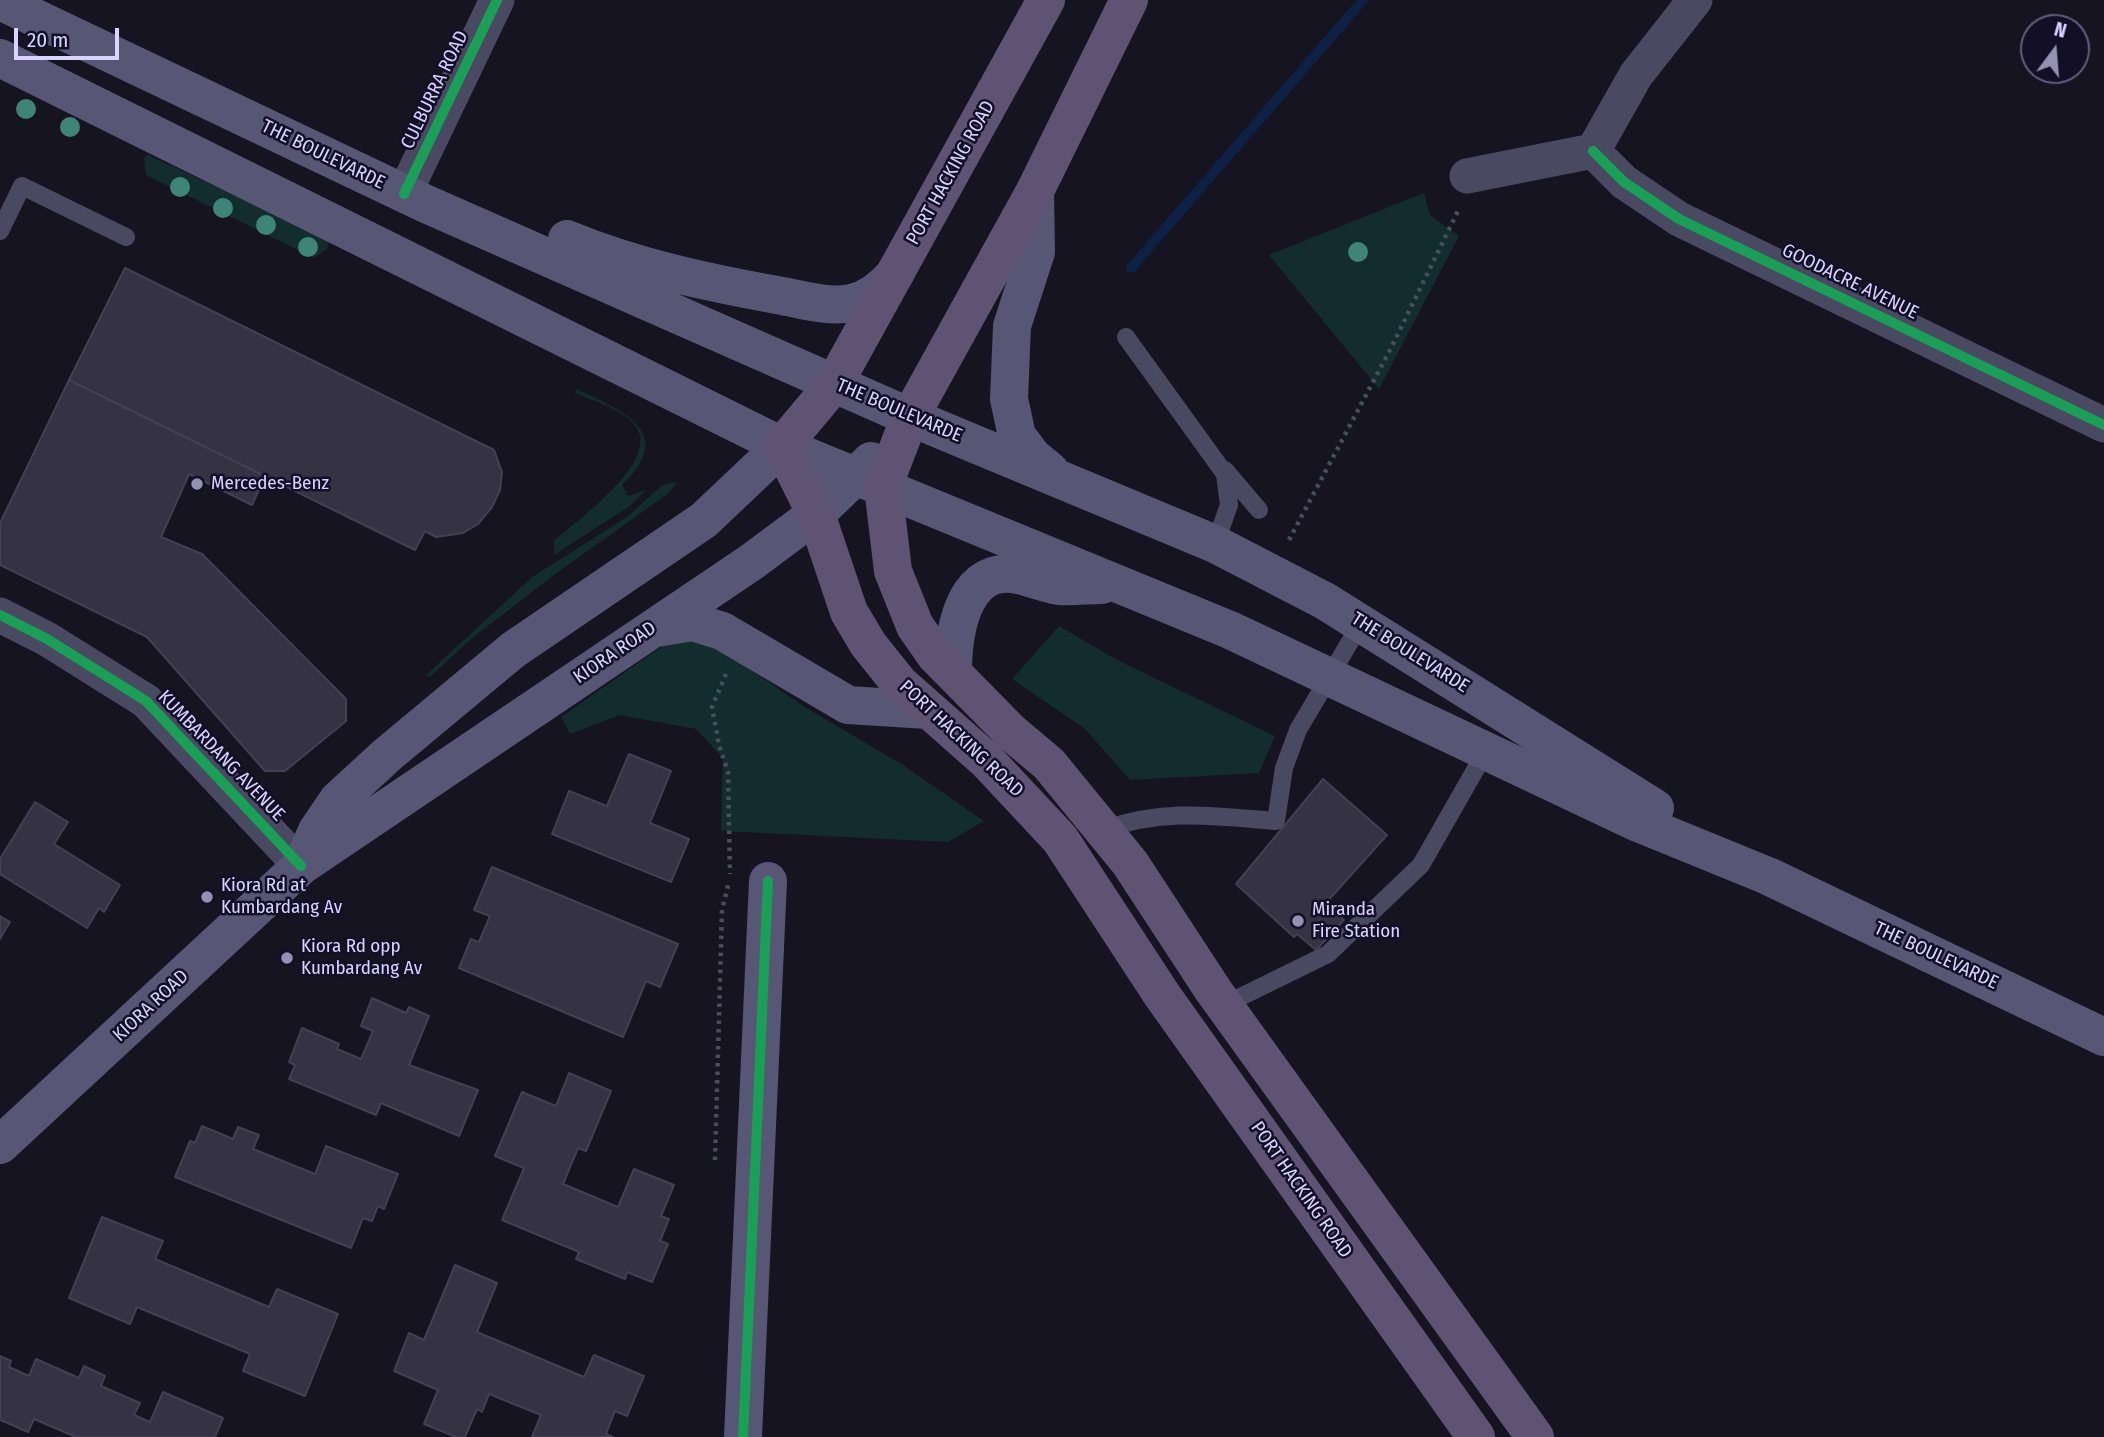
<!DOCTYPE html>
<html>
<head>
<meta charset="utf-8">
<style>
  body { margin:0 }
  #map { position:relative; width:2104px; height:1437px; overflow:hidden; background:#161421; font-family:"Fira Sans Condensed",sans-serif }
  canvas { display:block }
  .north { position:absolute; left:2020px; top:14px; width:70px; height:70px; box-sizing:border-box; background:#130f26; border:2px solid #625e7d; border-radius:50%; rotate:16deg; font-size:19px; font-weight:700; line-height:28px; text-align:center; color:#d9d4ff }
  .north::after { content:''; display:block; margin:auto; width:24px; height:32px; background:#9591b1; clip-path:polygon(50% 0,100% 100%,50% 72%,0 100%) }
  .scale { position:absolute; left:14px; top:28px; width:105px; height:32px; box-sizing:border-box; border:4px solid #d9d4ff; border-top:0; padding-left:9px; font-size:21px; line-height:24px; white-space:nowrap; color:#d9d4ff; -webkit-text-stroke:5px #130f26; paint-order:stroke }
</style>
</head>
<body>
<div id="map">
<canvas width="2104" height="1437"></canvas>
<div class="north">N</div>
<div class="scale">20 m</div>
</div>
<script>
const ctx = document.querySelector('canvas').getContext('2d');
ctx.lineJoin = 'round';
function fill(path, color) { ctx.fillStyle = color; ctx.fill(path, 'evenodd'); }
function strokePath(path, color, width, dash) { ctx.strokeStyle = color; ctx.lineWidth = width; ctx.lineCap = dash ? 'butt' : 'round'; ctx.setLineDash(dash || []); ctx.stroke(path); }
function label(font, color, halo, rows, align = 'center') {
  ctx.font = font + ' "Fira Sans Condensed",sans-serif'; ctx.lineWidth = 5; ctx.setLineDash([]); ctx.textBaseline = 'middle'; ctx.strokeStyle = halo; ctx.fillStyle = color; for (const [text, x, y, turn = 0] of rows) {
    ctx.save(); ctx.translate(x, y); ctx.rotate((+turn || 0) * Math.PI / 180); ctx.textAlign = isNaN(turn) ? turn : align; if (halo) ctx.strokeText(text, 0, 0); ctx.fillText(text, 0, 0); ctx.restore();
  }
}
const green = new Path2D(`
  M 148,155 L 320,235 L 329,242 L 327,249 L 314,258 L 146,175 L 144,158 Z
  M 1424,193 L 1430,215 L 1459,236 L 1379,389 L 1269,255 Z
  M 577,389 C 620,410 679,432 622,485 L 628,496 L 646,490 L 630,506 L 554,555 L 554,541 C 578,519 660,462 636,427 C 625,410 593,401 575,393 Z
  M 677,482 L 669,493 L 554,575 L 471,639 L 431,676 L 425,676 L 532,577 L 627,517 L 662,485 Z
  M 1059,626 L 1119,661 L 1275,736 L 1259,773 L 1130,780 L 1085,729 L 1012,679 Z
  M 704,638 L 808,709 L 903,765 L 984,821 L 948,842 L 721,831 L 723,758 L 696,729 L 620,715 L 570,734 L 561,717 L 671,640 Z`);
const stream = new Path2D(`
  M 1131,268 L 1363,0`);
const building = new Path2D(`
  M 125,268 L 494,450 L 502,472 L 500,490 L 492,507 L 478,524 L 463,533 L 436,537 L 425,531 L 415,550 L 69,380 Z
  M 69,380 L 265,476 L 252,505 L 189,474 L 161,537 L 202,554 L 346,699 L 346,721 L 285,771 L 265,771 L 147,637 L 0,565 L 0,523 Z
  M 629,754 L 671,771 L 650,823 L 689,839 L 671,882 L 552,834 L 569,791 L 607,806 Z
  M 1323,779 L 1387,835 L 1325,904 L 1344,920 L 1316,950 L 1297,934 L 1294,937 L 1236,884 Z
  M 35,802 L 68,822 L 54,844 L 120,885 L 104,912 L 99,908 L 87,928 L 0,874 L 0,859 Z
  M 492,867 L 678,944 L 660,987 L 646,981 L 623,1037 L 459,968 L 471,939 L 479,942 L 490,916 L 474,910 Z
  M 0,916 L 10,922 L 0,939 Z
  M 372,998 L 406,1013 L 409,1007 L 429,1016 L 409,1065 L 478,1090 L 459,1136 L 381,1103 L 376,1115 L 289,1079 L 295,1065 L 289,1062 L 302,1028 L 339,1044 L 337,1049 L 361,1059 L 373,1031 L 361,1026 Z
  M 569,1073 L 611,1091 L 586,1151 L 578,1148 L 563,1184 L 618,1207 L 634,1169 L 674,1185 L 661,1216 L 669,1219 L 660,1241 L 668,1244 L 652,1282 L 627,1272 L 625,1279 L 576,1259 L 579,1252 L 502,1220 L 524,1168 L 495,1156 L 522,1092 L 556,1106 Z
  M 202,1126 L 233,1139 L 238,1127 L 259,1135 L 253,1149 L 315,1174 L 326,1146 L 398,1174 L 384,1209 L 378,1206 L 372,1221 L 363,1218 L 351,1248 L 175,1177 L 190,1141 L 195,1143 Z
  M 102,1217 L 163,1241 L 155,1259 L 269,1307 L 277,1289 L 338,1314 L 305,1396 L 243,1371 L 250,1354 L 137,1307 L 130,1324 L 69,1298 Z
  M 455,1265 L 497,1283 L 477,1332 L 584,1377 L 594,1355 L 644,1376 L 627,1416 L 615,1411 L 606,1434 L 613,1437 L 532,1437 L 541,1415 L 489,1394 L 482,1412 L 477,1409 L 465,1437 L 456,1437 L 424,1424 L 438,1390 L 394,1371 L 409,1333 L 424,1340 Z
  M 0,1356 L 11,1361 L 9,1367 L 29,1376 L 36,1359 L 79,1378 L 84,1366 L 105,1376 L 101,1386 L 140,1403 L 134,1415 L 150,1422 L 163,1392 L 223,1418 L 215,1437 L 76,1437 L 34,1419 L 28,1432 L 0,1420 Z`);
const path = new Path2D(`
  M 1289,540 L 1391,348 L 1459,209
  M 726,674 L 712,707 L 719,745 L 728,772 L 730,874
  M 715,1160 L 722,910 L 729,882`);
const lane = new Path2D(`
  M 0,231 L 22,186 L 126,237
  M 1126,337 L 1225,474 L 1229,505 L 1215,544
  M 1225,470 L 1259,510
  M 1103,830 C 1164,808 1214,816 1276,821 L 1284,768 L 1298,730 L 1361,623
  M 1224,1005 L 1328,954 L 1421,865 L 1486,751`);
const street = new Path2D(`
  M 1593,151 L 1624,182 L 1679,219 L 2104,425
  M 1467,176 L 1593,151 L 1636,75 L 1695,0
  M 404,194 L 497,0
  M 0,615 L 47,639 L 146,701 L 301,866`);
const secondary = new Path2D(`
  M 0,1 L 424,203 L 910,417 L 1215,544 L 1325,601 L 1655,808
  M 0,58 L 782,446 L 1230,630 L 1638,823 L 1768,876 L 2104,1037
  M 1035,191 L 1036,252 L 1012,326 L 1009,399 L 1017,436 L 1033,457 L 1050,471
  M 567,239 C 635,267 705,282 777,295 C 801,299 827,308 851,303 C 869,299 883,288 895,274
  M 656,628 L 693,622 L 722,631 L 848,705 L 928,710
  M 953,672 C 953,637 961,569 1012,574 C 1028,576 1044,584 1059,586 C 1073,587 1088,585 1102,585
  M 302,864 L 317,831 L 338,800 L 387,755 L 513,650 L 704,520 L 782,446
  M 0,1145 L 301,866 L 750,563 L 816,514 L 871,461
  M 743,1437 L 768,881`);
const primary = new Path2D(`
  M 1046,0 L 834,384 L 782,446 L 816,514 L 849,612 L 868,644 L 900,684 L 987,761 L 1060,839 L 1162,995 L 1476,1437
  M 1129,0 L 1035,191 L 910,417 L 883,487 L 893,571 L 915,626 L 936,656 L 1011,732 L 1049,764 L 1130,863 L 1213,990 L 1535,1437`);
const cycleway = new Path2D(`
  M 1593,151 L 1624,182 L 1679,219 L 2104,425
  M 404,194 L 497,0
  M 0,615 L 47,639 L 146,701 L 301,866
  M 743,1437 L 768,881`);
const trees = [
  [26,109],
  [70,127],
  [180,187],
  [223,208],
  [266,225],
  [308,247],
  [1358,252]
];
const markers = [
  [197,484,7,"#9591b1"],
  [207,897,7,"#9591b1"],
  [1298,921,7,"#9591b1"],
  [287,958,7,"#9591b1"]
];
const streetNames = [
  ["CULBURRA ROAD",435,90,-64],
  ["THE BOULEVARDE",323,155,26],
  ["PORT HACKING ROAD",951,173,-61],
  ["GOODACRE AVENUE",1850,282,26],
  ["THE BOULEVARDE",899,411,23],
  ["KIORA ROAD",615,653,-34],
  ["THE BOULEVARDE",1410,653,32],
  ["PORT HACKING ROAD",961,739,43],
  ["KUMBARDANG AVENUE",221,756,46],
  ["THE BOULEVARDE",1936,956,25],
  ["KIORA ROAD",151,1006,-43],
  ["PORT HACKING ROAD",1301,1190,55]
];
const poiNames = [
  ["Mercedes-Benz",211,484],
  ["Kiora Rd at",221,886],
  ["Kumbardang Av",221,908],
  ["Miranda",1312,910],
  ["Fire Station",1312,932],
  ["Kiora Rd opp",301,947],
  ["Kumbardang Av",301,969]
];
fill(green, '#132c2d');
strokePath(stream, '#0d2144', 10);
fill(building, '#343243');
strokePath(building, '#433f54', 2);
strokePath(path, '#44505f', 4.5, [3.5, 5]);
strokePath(lane, '#4a4962', 18);
strokePath(street, '#4a4962', 35);
strokePath(secondary, '#575674', 38);
strokePath(primary, '#5e5373', 38);
strokePath(cycleway, '#1a9f57', 10);
ctx.fillStyle = '#3e8478';
for (const [x, y] of trees) { ctx.beginPath(); ctx.arc(x, y, 10, 0, 2 * Math.PI); ctx.fill(); }
for (const [x, y, r, color] of markers) { const dot = new Path2D(); dot.arc(x, y, r, 0, 2 * Math.PI); ctx.fillStyle = color; ctx.fill(dot); strokePath(dot, '#130f26', 2.5); }
label('19px', '#d9d4ff', '#130f26', streetNames);
label('19px', '#d9d4ff', '#130f26', poiNames, 'left');
</script>
</body>
</html>
